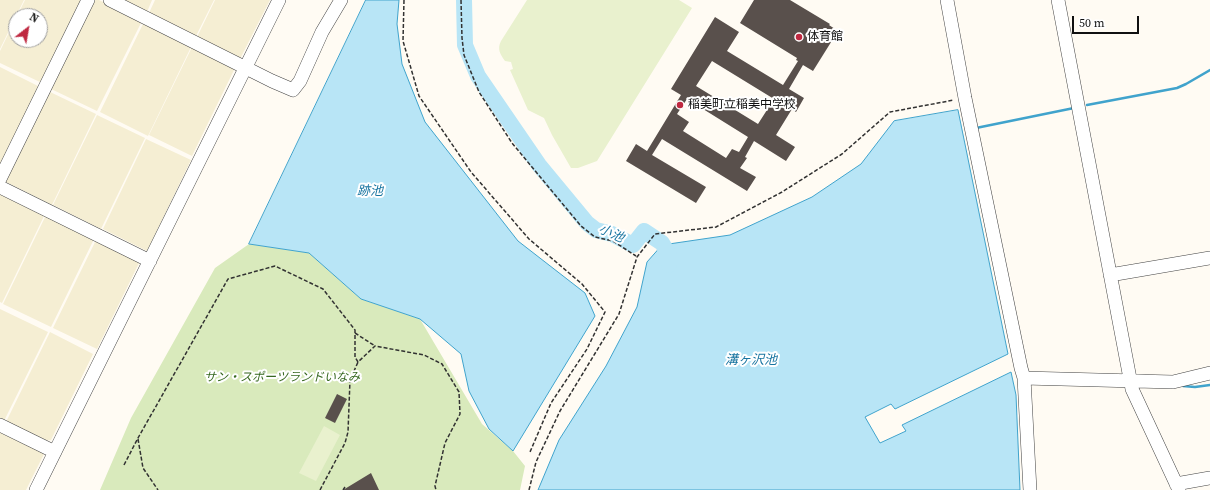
<!DOCTYPE html>
<html>
<head>
<meta charset="utf-8">
<style>
  body { margin:0 }
  #map { position:relative; width:1210px; height:490px; overflow:hidden; background:#fffbf3; font-family:"Source Serif 4",serif }
  canvas { display:block }
  .north { position:absolute; left:8px; top:8px; width:40px; height:40px; box-sizing:border-box; background:#fff; border:1px solid #9f9f9f; border-radius:50%; rotate:31deg; font-size:11px; font-weight:700; line-height:16px; text-align:center; color:#101010 }
  .north::after { content:''; display:block; margin:auto; width:14px; height:18px; background:#bf2840; clip-path:polygon(50% 0,100% 100%,50% 72%,0 100%) }
  .scale { position:absolute; left:1072px; top:16px; width:67px; height:18px; box-sizing:border-box; border:2px solid #101010; border-top:0; padding-left:5px; font-size:12px; line-height:14px; white-space:nowrap; color:#101010; -webkit-text-stroke:3px #fff; paint-order:stroke }
</style>
</head>
<body>
<div id="map">
<canvas width="1210" height="490"></canvas>
<div class="north">N</div>
<div class="scale">50 m</div>
</div>
<script>
const ctx = document.querySelector('canvas').getContext('2d');
ctx.lineJoin = 'round';
function fill(path, color) { ctx.fillStyle = color; ctx.fill(path, 'evenodd'); }
function strokePath(path, color, width, dash) { ctx.strokeStyle = color; ctx.lineWidth = width; ctx.lineCap = dash ? 'butt' : 'round'; ctx.setLineDash(dash || []); ctx.stroke(path); }
function label(font, color, halo, rows, align = 'center') {
  ctx.font = font + ' "Source Serif 4","Noto Sans JP",serif'; ctx.lineWidth = 4; ctx.setLineDash([]); ctx.textBaseline = 'middle'; ctx.strokeStyle = halo; ctx.fillStyle = color; for (const [text, x, y, turn = 0] of rows) {
    ctx.save(); ctx.translate(x, y); ctx.rotate((+turn || 0) * Math.PI / 180); ctx.textAlign = isNaN(turn) ? turn : align; if (halo) ctx.strokeText(text, 0, 0); ctx.fillText(text, 0, 0); ctx.restore();
  }
}
const farmland = new Path2D(`
  M 0,0 L 24,0 L 0,49 Z
  M 25,0 L 84,0 L 44,84 L 0,63 L 0,51 L 16,18 L 16,40 L 40,40 L 40,16 L 17,16 Z
  M 92,0 L 99,0 L 142,21 L 97,111 L 49,88 Z
  M 124,0 L 152,0 L 147,12 Z
  M 155,0 L 214,0 L 196,36 L 149,13 Z
  M 215,0 L 270,0 L 240,59 L 197,37 Z
  M 144,22 L 192,45 L 148,136 L 100,112 Z
  M 193,45 L 236,66 L 192,156 L 149,135 Z
  M 0,67 L 40,87 L 0,168 Z
  M 48,91 L 96,114 L 52,205 L 4,181 Z
  M 97,115 L 145,138 L 101,229 L 53,205 Z
  M 146,139 L 191,160 L 147,251 L 103,229 Z
  M 0,193 L 46,212 L 2,303 L 0,302 Z
  M 47,213 L 95,237 L 51,327 L 3,304 Z
  M 97,238 L 141,259 L 97,349 L 53,328 Z
  M 0,309 L 48,332 L 4,421 L 0,419 Z
  M 50,332 L 93,354 L 51,440 L 42,441 L 6,422 Z
  M 1,431 L 45,452 L 26,490 L 0,490 L 0,433 Z`);
const green = new Path2D(`
  M 249,244 L 309,253 L 361,299 L 420,319 L 482,424 L 513,451 L 525,466 L 520,490 L 100,490 L 131,418 L 215,268 Z`);
const pitch = new Path2D(`
  M 527,0 L 679,0 L 692,8 L 597,161 L 578,168 L 571,168 L 552,135 L 544,118 L 528,110 L 510,70 L 513,69 L 511,62 L 505,61 C 500,54 497,49 501,41 Z
  M 324,426 L 340,435 L 316,481 L 299,473 Z`);
const water = new Path2D(`
  M 366,0 L 399,0 L 397,24 L 402,64 L 425,122 L 518,241 L 585,293 L 595,316 L 513,451 L 489,429 L 469,391 L 461,354 L 420,319 L 361,299 L 309,253 L 249,244 Z
  M 958,110 L 1008,354 L 895,409 L 891,404 L 865,417 L 880,443 L 906,431 L 902,425 L 1011,372 L 1016,395 L 1020,490 L 538,490 L 559,440 L 606,366 L 637,307 L 647,262 L 662,245 L 730,235 L 812,197 L 861,164 L 894,121 Z`);
const stream = new Path2D(`
  M 1087,105 L 1177,88 L 1186,84 L 1210,70
  M 976,128 L 1074,108
  M 1183,386 L 1195,387 L 1210,385`);
const river = new Path2D(`
  M 464,0 L 465,45 L 478,76 L 539,165 L 587,223 L 596,230 L 612,234 L 633,245 L 644,231 L 662,243 L 669,255 L 669,265`);
const building = new Path2D(`
  M 754,0 L 790,0 L 830,24 L 829,25 L 838,31 L 813,71 L 803,65 L 789,89 L 804,98 L 796,112 L 792,109 L 776,135 L 795,147 L 786,161 L 754,141 L 745,157 L 747,158 L 740,168 L 756,177 L 747,191 L 662,139 L 652,155 L 706,187 L 696,203 L 626,161 L 636,144 L 647,151 L 681,95 L 671,89 L 715,17 L 739,32 L 727,51 L 783,85 L 798,61 L 796,60 L 797,58 L 740,23 ZM 712,61 L 774,99 L 758,124 L 696,86 ZM 687,99 L 748,137 L 739,152 L 732,149 L 726,158 L 683,131 L 689,122 L 677,114 Z
  M 337,394 L 347,399 L 335,423 L 325,418 Z
  M 371,473 L 379,490 L 343,490 Z`);
const path = new Path2D(`
  M 404,0 L 403,41 L 419,96 L 471,172 L 529,239 L 582,284 L 605,312 L 587,349 L 551,403 L 530,452
  M 461,0 L 462,38 L 464,55 L 479,92 L 512,143 L 581,226 L 595,237 L 613,241 L 636,256
  M 355,333 L 375,346
  M 138,439 L 143,468 L 158,490
  M 124,465 L 138,438 L 228,279 L 275,266 L 323,289 L 355,330 L 355,357 L 358,362 L 375,346 L 424,355 L 442,364 L 459,392 L 460,414 L 445,443 L 435,486 L 436,490
  M 320,490 L 345,443 L 348,432 L 350,380 L 358,362
  M 343,490 L 345,487
  M 529,490 L 536,462 L 560,411 L 619,314 L 637,257 L 655,234 L 716,227 L 782,192 L 842,154 L 890,112 L 954,100`);
const minor = new Path2D(`
  M 110,0 L 272,81 L 293,90 L 300,81 L 322,32 L 341,0
  M 947,0 L 965,98 L 1021,368 L 1024,378 L 1030,490
  M 1058,0 L 1132,389 L 1179,490
  M 0,179 L 88,0
  M 0,187 L 150,261
  M 1110,275 L 1210,258
  M 1024,378 L 1173,382 L 1210,373
  M 0,425 L 55,452
  M 1176,484 L 1210,478
  M 36,490 L 279,0`);
const markers = [
  [799,37,4,"#bf2840"],
  [680,105,4,"#bf2840"]
];
const poiNames = [
  ["体育館",807,37],
  ["稲美町立稲美中学校",688,105]
];
const parkNames = [
  ["サン・スポーツランドいなみ",282,378]
];
const waterNames = [
  ["跡池",370,192],
  ["小池",611,234,24],
  ["溝ヶ沢池",751,361]
];
fill(farmland, '#f5eed3');
fill(green, '#d9eabc');
fill(pitch, '#e9f1ce');
fill(water, '#b8e5f6');
strokePath(water, '#40a3cc', 1);
strokePath(stream, '#40a3cc', 2.5);
strokePath(river, '#b8e5f6', 16);
fill(building, '#59504c');
strokePath(minor, '#434343', 14);
strokePath(path, '#323232', 1.5, [4, 2]);
strokePath(minor, '#fff', 13);
for (const [x, y, r, color] of markers) { const dot = new Path2D(); dot.arc(x, y, r, 0, 2 * Math.PI); ctx.fillStyle = color; ctx.fill(dot); strokePath(dot, '#fff', 1.5); }
label('12px', '#101010', '#fff', poiNames, 'left');
label('italic 12px', '#376820', '#fff', parkNames);
label('italic 13px', '#1975a1', '#fff', waterNames);
</script>
</body>
</html>
